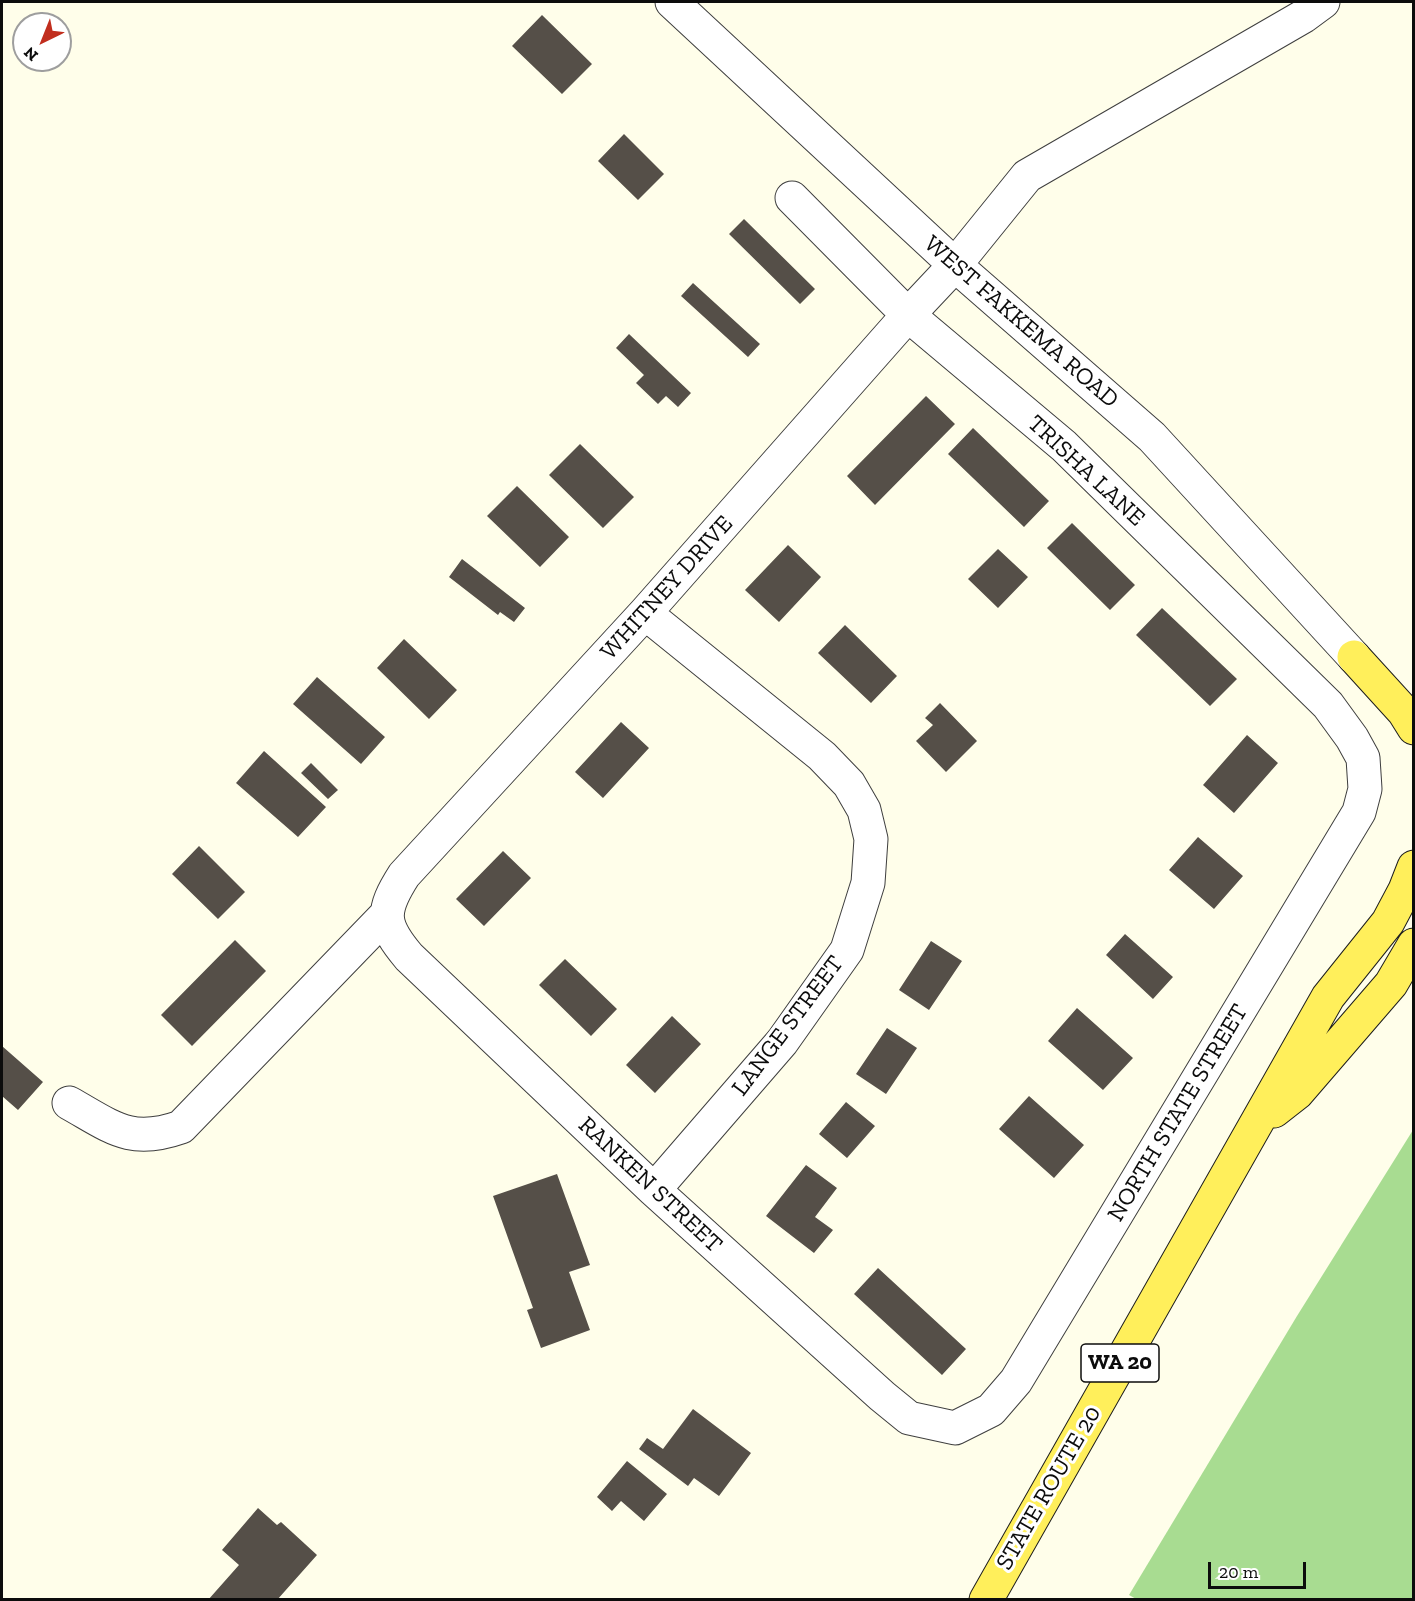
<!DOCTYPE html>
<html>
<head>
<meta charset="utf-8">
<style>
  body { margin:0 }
  #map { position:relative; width:1415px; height:1601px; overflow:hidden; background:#fffeea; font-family:"Zilla Slab",serif }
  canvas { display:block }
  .frame { position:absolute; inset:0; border:3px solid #0c0c0c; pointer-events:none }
  .north { position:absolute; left:12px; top:12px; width:60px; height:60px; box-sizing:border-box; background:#fff; border:2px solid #9e9e9e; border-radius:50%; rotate:223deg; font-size:16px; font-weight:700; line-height:24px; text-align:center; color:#0c0c0c }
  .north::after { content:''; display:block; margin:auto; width:21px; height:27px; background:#c12e1e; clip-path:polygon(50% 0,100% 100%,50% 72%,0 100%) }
  .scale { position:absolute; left:1208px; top:1562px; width:98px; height:27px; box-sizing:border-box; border:3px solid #0c0c0c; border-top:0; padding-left:8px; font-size:18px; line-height:21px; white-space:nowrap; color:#0c0c0c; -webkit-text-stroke:4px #fff; paint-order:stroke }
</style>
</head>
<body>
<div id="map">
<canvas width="1415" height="1601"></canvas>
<div class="frame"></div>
<div class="north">N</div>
<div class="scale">20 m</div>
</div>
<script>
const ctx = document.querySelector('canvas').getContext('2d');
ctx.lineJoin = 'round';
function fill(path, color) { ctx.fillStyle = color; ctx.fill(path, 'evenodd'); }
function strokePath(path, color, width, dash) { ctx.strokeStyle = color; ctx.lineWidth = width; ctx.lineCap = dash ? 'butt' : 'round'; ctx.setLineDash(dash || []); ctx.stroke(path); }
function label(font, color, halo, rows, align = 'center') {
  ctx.font = font + ' "Zilla Slab",serif'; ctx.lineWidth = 6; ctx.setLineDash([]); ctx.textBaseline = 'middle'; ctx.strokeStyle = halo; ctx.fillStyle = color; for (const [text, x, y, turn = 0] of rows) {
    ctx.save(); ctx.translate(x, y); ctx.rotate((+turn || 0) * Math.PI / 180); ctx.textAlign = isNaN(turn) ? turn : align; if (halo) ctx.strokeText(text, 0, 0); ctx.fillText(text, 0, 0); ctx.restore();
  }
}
const forest = new Path2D(`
  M 1413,1130 L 1413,1599 L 1138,1600 L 1129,1595 L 1297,1316 Z`);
const building = new Path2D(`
  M 542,15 L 592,64 L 562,94 L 512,46 Z
  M 624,134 L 664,174 L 638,200 L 598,161 Z
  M 744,219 L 815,289 L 800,304 L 729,234 Z
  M 693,283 L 760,344 L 748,357 L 681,296 Z
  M 629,334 L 691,393 L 678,407 L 666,396 L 658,404 L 636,383 L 644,375 L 616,348 Z
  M 926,396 L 955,424 L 875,505 L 847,476 Z
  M 973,428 L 1049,501 L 1024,527 L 948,454 Z
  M 580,444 L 634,497 L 603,528 L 549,475 Z
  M 517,486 L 569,537 L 540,567 L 487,516 Z
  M 1072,523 L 1135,585 L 1110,610 L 1047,548 Z
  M 788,545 L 821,577 L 779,622 L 745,590 Z
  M 998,549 L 1028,577 L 998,608 L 968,579 Z
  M 462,559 L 525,608 L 514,622 L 500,612 L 498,615 L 449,577 Z
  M 1162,608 L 1237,679 L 1210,706 L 1136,635 Z
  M 845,625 L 897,676 L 871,703 L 818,653 Z
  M 404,639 L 457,690 L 429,719 L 377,668 Z
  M 317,677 L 385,737 L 361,764 L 293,704 Z
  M 940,703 L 977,741 L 946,772 L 916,741 L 933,725 L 925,718 Z
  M 621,722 L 649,748 L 603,798 L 575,772 Z
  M 1247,735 L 1278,763 L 1234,813 L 1203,785 Z
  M 264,751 L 326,807 L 298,837 L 236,783 Z
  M 311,763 L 338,790 L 328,799 L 301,773 Z
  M 1198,837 L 1243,876 L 1214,909 L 1169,870 Z
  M 199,846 L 245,892 L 218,919 L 172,874 Z
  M 503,851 L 531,878 L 484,926 L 456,899 Z
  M 1125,934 L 1173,977 L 1153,999 L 1106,955 Z
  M 235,940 L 266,971 L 192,1046 L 161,1015 Z
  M 931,941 L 962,961 L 929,1010 L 899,990 Z
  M 565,959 L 617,1009 L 591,1036 L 539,985 Z
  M 1077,1008 L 1133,1058 L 1103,1090 L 1048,1041 Z
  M 672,1016 L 701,1044 L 655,1093 L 626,1065 Z
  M 887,1028 L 917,1048 L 886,1094 L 856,1074 Z
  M 2,1046 L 43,1082 L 18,1110 L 2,1096 Z
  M 1029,1096 L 1084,1145 L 1054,1178 L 999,1129 Z
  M 846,1102 L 875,1126 L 847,1158 L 819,1134 Z
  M 806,1165 L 837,1188 L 815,1217 L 833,1230 L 814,1253 L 766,1216 Z
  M 557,1174 L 590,1265 L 569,1272 L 590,1330 L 541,1348 L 527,1310 L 533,1308 L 493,1196 Z
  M 878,1268 L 966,1349 L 942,1375 L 854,1294 Z
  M 693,1409 L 751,1453 L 719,1496 L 694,1478 L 688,1486 L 639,1449 L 647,1438 L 663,1449 Z
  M 627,1461 L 667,1494 L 644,1521 L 621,1501 L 612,1511 L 597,1497 Z
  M 258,1508 L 277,1525 L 281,1522 L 317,1555 L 277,1600 L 208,1600 L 239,1565 L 222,1550 Z`);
const minor = new Path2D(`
  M 672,2 L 955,265 L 1152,437 L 1354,657
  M 792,198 L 908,315 L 1064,446 L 1328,705 L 1352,738 L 1363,758 L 1365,789 L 1359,812 L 1016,1381 L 991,1410 L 955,1428 L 909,1418 L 882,1396 L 654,1190 L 409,957 C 381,924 381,911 404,875 L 645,613 L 908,315 L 955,265 L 1027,176 L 1304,16 L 1323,2
  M 645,613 L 822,756 L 849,784 L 864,810 L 871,839 L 868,883 L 847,950 L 782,1042 L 654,1190
  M 69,1103 C 112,1127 130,1145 181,1127 L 387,914`);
const major = new Path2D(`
  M 1354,657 L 1404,712 L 1414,728
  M 1274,1111 L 1297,1093 L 1391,984 L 1414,945
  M 986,1600 L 1328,997 L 1388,922 L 1405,890 L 1414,867`);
const shields = [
  [1120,1363,78]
];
const shieldNames = [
  ["WA 20",1120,1363]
];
const streetNames = [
  ["WEST FAKKEMA ROAD",1021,322,41],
  ["TRISHA LANE",1086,471,43],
  ["WHITNEY DRIVE",667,588,-48],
  ["LANGE STREET",788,1026,-53],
  ["NORTH STATE STREET",1178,1113,-59],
  ["RANKEN STREET",650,1185,43],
  ["STATE ROUTE 20",1049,1488,-60]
];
fill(forest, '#a8dc91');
fill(building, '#554f48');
strokePath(minor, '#3f3f3f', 35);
strokePath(major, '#1d1d1d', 35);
strokePath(minor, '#fff', 33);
strokePath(major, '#ffef5b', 33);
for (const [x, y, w] of shields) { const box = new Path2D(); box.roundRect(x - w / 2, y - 19, w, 38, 4.5); ctx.fillStyle = '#fff'; ctx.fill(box); strokePath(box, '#0c0c0c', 1.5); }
label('bold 22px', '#0c0c0c', null, shieldNames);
label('24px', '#0c0c0c', '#fff', streetNames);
</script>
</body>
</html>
